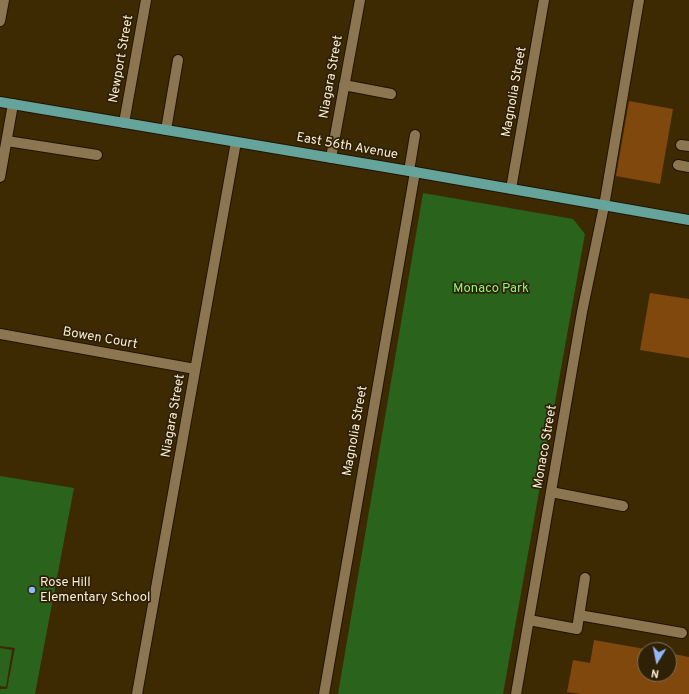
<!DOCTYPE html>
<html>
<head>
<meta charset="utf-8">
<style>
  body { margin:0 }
  #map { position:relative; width:689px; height:694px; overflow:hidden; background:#3d2a03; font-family:Overpass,sans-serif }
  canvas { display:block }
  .north { position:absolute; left:637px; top:642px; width:40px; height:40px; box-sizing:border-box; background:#2f2105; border:1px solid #7f7259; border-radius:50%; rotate:190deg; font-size:11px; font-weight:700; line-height:16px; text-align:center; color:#f8ecd8 }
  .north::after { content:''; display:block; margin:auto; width:14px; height:18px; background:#8fb8fd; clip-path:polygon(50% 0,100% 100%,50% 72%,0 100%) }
</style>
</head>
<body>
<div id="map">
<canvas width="689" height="694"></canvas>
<div class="north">N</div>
</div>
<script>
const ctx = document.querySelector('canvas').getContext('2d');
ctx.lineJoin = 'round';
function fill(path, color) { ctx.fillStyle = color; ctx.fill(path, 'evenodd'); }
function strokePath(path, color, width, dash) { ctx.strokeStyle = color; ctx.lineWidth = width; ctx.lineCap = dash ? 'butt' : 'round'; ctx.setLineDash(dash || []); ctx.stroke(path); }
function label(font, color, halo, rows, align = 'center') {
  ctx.font = font + ' Overpass,sans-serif'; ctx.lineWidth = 3.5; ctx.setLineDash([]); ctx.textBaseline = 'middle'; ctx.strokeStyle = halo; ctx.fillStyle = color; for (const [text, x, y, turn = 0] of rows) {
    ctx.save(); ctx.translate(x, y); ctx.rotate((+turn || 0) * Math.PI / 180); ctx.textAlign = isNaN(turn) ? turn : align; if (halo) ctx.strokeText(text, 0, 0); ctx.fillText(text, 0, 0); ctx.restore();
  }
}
const green = new Path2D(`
  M 423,193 L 573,219 L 585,234 L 503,694 L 338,694 Z
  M 0,476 L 74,488 L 35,694 L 0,694 L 0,689 L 7,689 L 15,648 L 0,646 Z
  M 0,648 L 12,650 L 6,687 L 0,686 Z`);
const building = new Path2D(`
  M 629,101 L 673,109 L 660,184 L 616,176 Z
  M 650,293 L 689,299 L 689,358 L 640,350 Z
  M 594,640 L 645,649 L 645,674 L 669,674 L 669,653 L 689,657 L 689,694 L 581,694 L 567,692 L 573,660 L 590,663 Z`);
const minor = new Path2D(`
  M 0,21 L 4,0
  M 344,85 L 391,94
  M 124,123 L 146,0
  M 166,130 L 178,60
  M 7,141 L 97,155
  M 681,145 L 689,146
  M 331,158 L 360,0
  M 678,165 L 689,167
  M 409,171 L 415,135
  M 0,177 L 13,104
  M 511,189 L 544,0
  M 0,334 L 195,369
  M 551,492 L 623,506
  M 579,615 L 682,633
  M 529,620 L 577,629 L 585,578
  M 137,694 L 236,142
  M 324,694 L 415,172
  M 516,694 L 582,312 L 604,206 L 639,0`);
const major = new Path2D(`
  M 0,102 L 409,171 L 689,220`);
const markers = [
  [32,590,4,"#8fb8fd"]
];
const streetNames = [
  ["Newport Street",122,59,-80],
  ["Niagara Street",332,77,-80],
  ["Magnolia Street",515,92,-80],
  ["East 56th Avenue",347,147,10],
  ["Bowen Court",100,339,10],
  ["Niagara Street",174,416,-80],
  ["Magnolia Street",356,431,-80],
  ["Monaco Street",546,447,-80]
];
const parkNames = [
  ["Monaco Park",491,289]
];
const poiNames = [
  ["Rose Hill",40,583],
  ["Elementary School",40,598]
];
fill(green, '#29631c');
fill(building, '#80480c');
strokePath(minor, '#211300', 12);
strokePath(major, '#211300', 12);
strokePath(minor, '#8c7651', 10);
strokePath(major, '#64a49a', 10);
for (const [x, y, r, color] of markers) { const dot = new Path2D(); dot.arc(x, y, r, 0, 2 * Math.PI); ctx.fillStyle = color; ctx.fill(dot); strokePath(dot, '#2f2105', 1.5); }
label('13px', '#f8ecd8', '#2f2105', streetNames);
label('13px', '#8bf975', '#2f2105', parkNames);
label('13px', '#f8ecd8', '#2f2105', poiNames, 'left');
</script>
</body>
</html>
